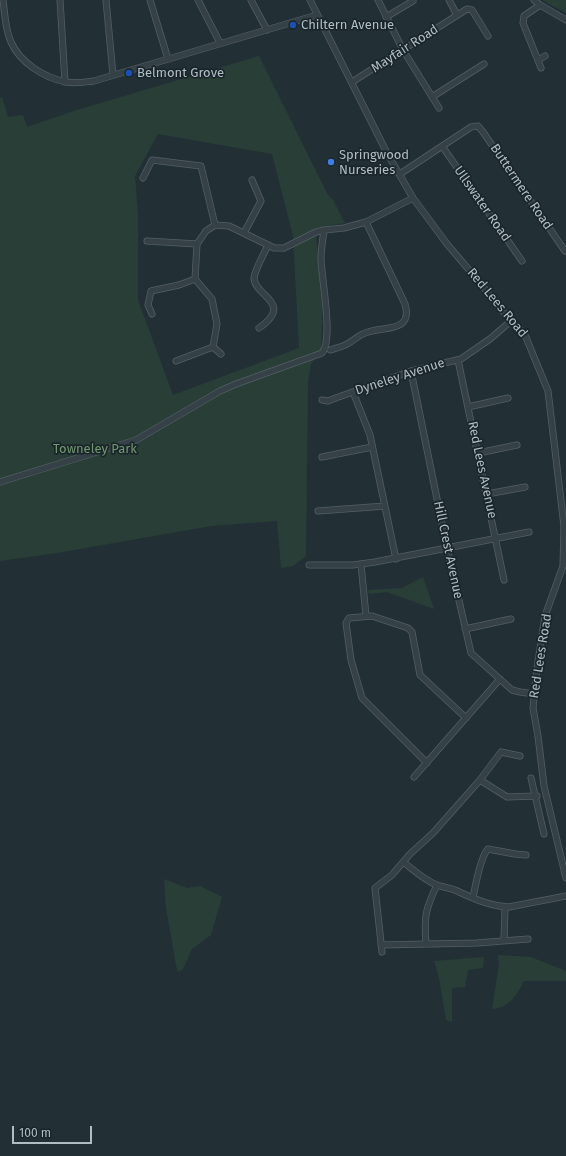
<!DOCTYPE html>
<html>
<head>
<meta charset="utf-8">
<style>
  body { margin:0 }
  #map { position:relative; width:566px; height:1156px; overflow:hidden; background:#223036; font-family:"Fira Sans",sans-serif }
  canvas { display:block }
  .scale { position:absolute; left:12px; top:1126px; width:80px; height:18px; box-sizing:border-box; border:2px solid #b0bdc3; border-top:0; padding-left:5px; font-size:12px; line-height:14px; white-space:nowrap; color:#b0bdc3; -webkit-text-stroke:3px #1b262b; paint-order:stroke }
</style>
</head>
<body>
<div id="map">
<canvas width="566" height="1156"></canvas>
<div class="scale">100 m</div>
</div>
<script>
const ctx = document.querySelector('canvas').getContext('2d');
ctx.lineJoin = 'round';
function fill(path, color) { ctx.fillStyle = color; ctx.fill(path, 'evenodd'); }
function strokePath(path, color, width, dash) { ctx.strokeStyle = color; ctx.lineWidth = width; ctx.lineCap = dash ? 'butt' : 'round'; ctx.setLineDash(dash || []); ctx.stroke(path); }
function label(font, color, halo, rows, align = 'center') {
  ctx.font = font + ' "Fira Sans",sans-serif'; ctx.lineWidth = 3.5; ctx.setLineDash([]); ctx.textBaseline = 'middle'; ctx.strokeStyle = halo; ctx.fillStyle = color; for (const [text, x, y, turn = 0] of rows) {
    ctx.save(); ctx.translate(x, y); ctx.rotate((+turn || 0) * Math.PI / 180); ctx.textAlign = isNaN(turn) ? turn : align; if (halo) ctx.strokeText(text, 0, 0); ctx.fillText(text, 0, 0); ctx.restore();
  }
}
const green = new Path2D(`
  M 543,0 L 566,0 L 566,13 L 544,1 Z
  M 259,56 L 328,195 L 333,200 L 345,223 L 315,228 L 323,298 L 321,350 L 311,364 L 308,382 L 306,556 L 293,566 L 281,568 L 277,521 L 211,526 L 57,553 L 0,561 L 0,98 L 2,97 L 8,117 L 23,115 L 27,127 L 77,110 ZM 158,134 L 272,154 L 293,236 L 299,348 L 173,395 L 138,300 L 138,214 L 135,176 Z
  M 423,577 L 434,609 L 387,592 L 369,594 L 368,590 L 402,588 Z
  M 164,879 L 187,888 L 200,886 L 222,897 L 211,935 L 192,949 L 183,969 L 178,972 L 176,965 L 166,908 Z
  M 498,955 L 531,957 L 566,971 L 566,981 L 524,981 C 517,995 509,1008 492,1009 L 499,964 Z
  M 484,957 L 483,968 L 468,970 L 465,987 L 452,988 L 452,1022 L 446,1020 L 439,978 L 434,961 Z`);
const minor = new Path2D(`
  M 3,0 C 5,14 5,29 11,42 C 20,63 45,78 66,82 C 75,84 85,82 94,81 L 317,15
  M 60,0 L 65,82
  M 106,0 L 113,75
  M 150,0 L 168,59
  M 198,0 L 220,43
  M 251,0 L 267,30
  M 310,0 L 387,153 L 413,198 L 447,244 L 481,284 L 497,305 L 525,335 L 548,391 L 564,526 L 563,566 L 545,616 L 537,668 L 533,708 L 538,736 L 544,786 L 566,878
  M 378,0 L 403,50 L 439,108
  M 449,0 L 457,15
  M 534,0 L 540,5 L 566,20
  M 540,5 L 524,16 L 523,23 L 541,68
  M 386,17 L 413,1
  M 538,60 L 545,56
  M 352,82 L 467,9 L 472,10 L 488,36
  M 432,97 L 484,64
  M 442,146 L 522,261
  M 400,174 L 471,127 L 478,126 L 483,132 L 565,251
  M 143,178 L 152,160 L 201,166 L 215,225
  M 244,233 L 261,201 L 252,180
  M 147,241 L 197,244
  M 152,314 L 148,305 L 151,291 L 179,285 L 195,279
  M 259,328 C 295,303 254,296 254,278 C 255,269 264,254 268,245
  M 213,347 L 217,324 L 212,299 L 195,279 L 197,244 L 206,231 L 215,225 L 229,226 L 268,245 L 274,248 L 284,248 L 316,232 L 324,230
  M 213,347 L 221,354
  M 330,350 C 336,348 342,347 347,344 C 353,341 358,336 363,334 C 379,325 414,335 405,304 L 366,222
  M 458,360 L 504,580
  M 176,361 L 213,347
  M 411,371 L 447,548 L 471,653 L 512,690 L 520,692 L 534,694
  M 353,392 L 370,435 L 396,559
  M 322,400 L 328,401 L 333,399 L 411,371 L 461,359 L 490,339 L 512,320
  M 468,407 L 508,398
  M 478,453 L 517,445
  M 322,457 L 372,447
  M 0,482 L 136,440 L 220,391 L 236,384 L 322,353 C 334,339 321,277 321,258 C 321,249 323,239 324,230 L 344,228 L 366,222 L 413,198
  M 487,494 L 525,487
  M 318,511 L 385,506
  M 361,564 L 366,616
  M 309,565 L 353,565 L 375,562 L 529,532
  M 465,629 L 511,619
  M 427,763 L 362,698 L 351,660 L 346,623 L 349,618 L 372,616 L 408,628 L 412,632 L 420,675 L 466,718
  M 414,777 L 500,679
  M 531,778 L 544,834
  M 480,780 L 507,797 L 537,796
  M 403,862 C 414,870 424,880 437,885 C 443,887 449,888 455,890 C 472,898 489,906 509,907 L 566,896
  M 473,898 C 475,887 481,856 488,849 L 515,854 L 526,855
  M 504,941 L 505,907
  M 426,944 C 424,917 425,910 437,885
  M 381,945 L 477,943 L 528,939
  M 382,952 L 375,888 L 392,875 L 410,854 L 433,833 L 480,780 L 501,752 L 520,756`);
const markers = [
  [293,25,4,"#1a4fb4"],
  [129,73,4,"#1a4fb4"],
  [331,162,4,"#3f7fe0"]
];
const poiNames = [
  ["Chiltern Avenue",301,25],
  ["Belmont Grove",137,73],
  ["Springwood",339,155],
  ["Nurseries",339,170]
];
const streetNames = [
  ["Mayfair Road",405,49,-33],
  ["Buttermere Road",521,187,56],
  ["Ullswater Road",482,204,55],
  ["Red Lees Road",497,303,50],
  ["Dyneley Avenue",400,377,-18],
  ["Red Lees Avenue",482,470,78],
  ["Hill Crest Avenue",448,550,78],
  ["Red Lees Road",541,656,-81]
];
const parkNames = [
  ["Towneley Park",95,449]
];
fill(green, '#2a3e38');
strokePath(minor, '#535f64', 7);
strokePath(minor, '#354147', 5.5);
for (const [x, y, r, color] of markers) { const dot = new Path2D(); dot.arc(x, y, r, 0, 2 * Math.PI); ctx.fillStyle = color; ctx.fill(dot); strokePath(dot, '#1b262b', 1.5); }
label('13px', '#b0bdc3', '#1b262b', poiNames, 'left');
label('13px', '#b0bdc3', '#1b262b', streetNames);
label('13px', '#719770', '#1b262b', parkNames);
</script>
</body>
</html>
